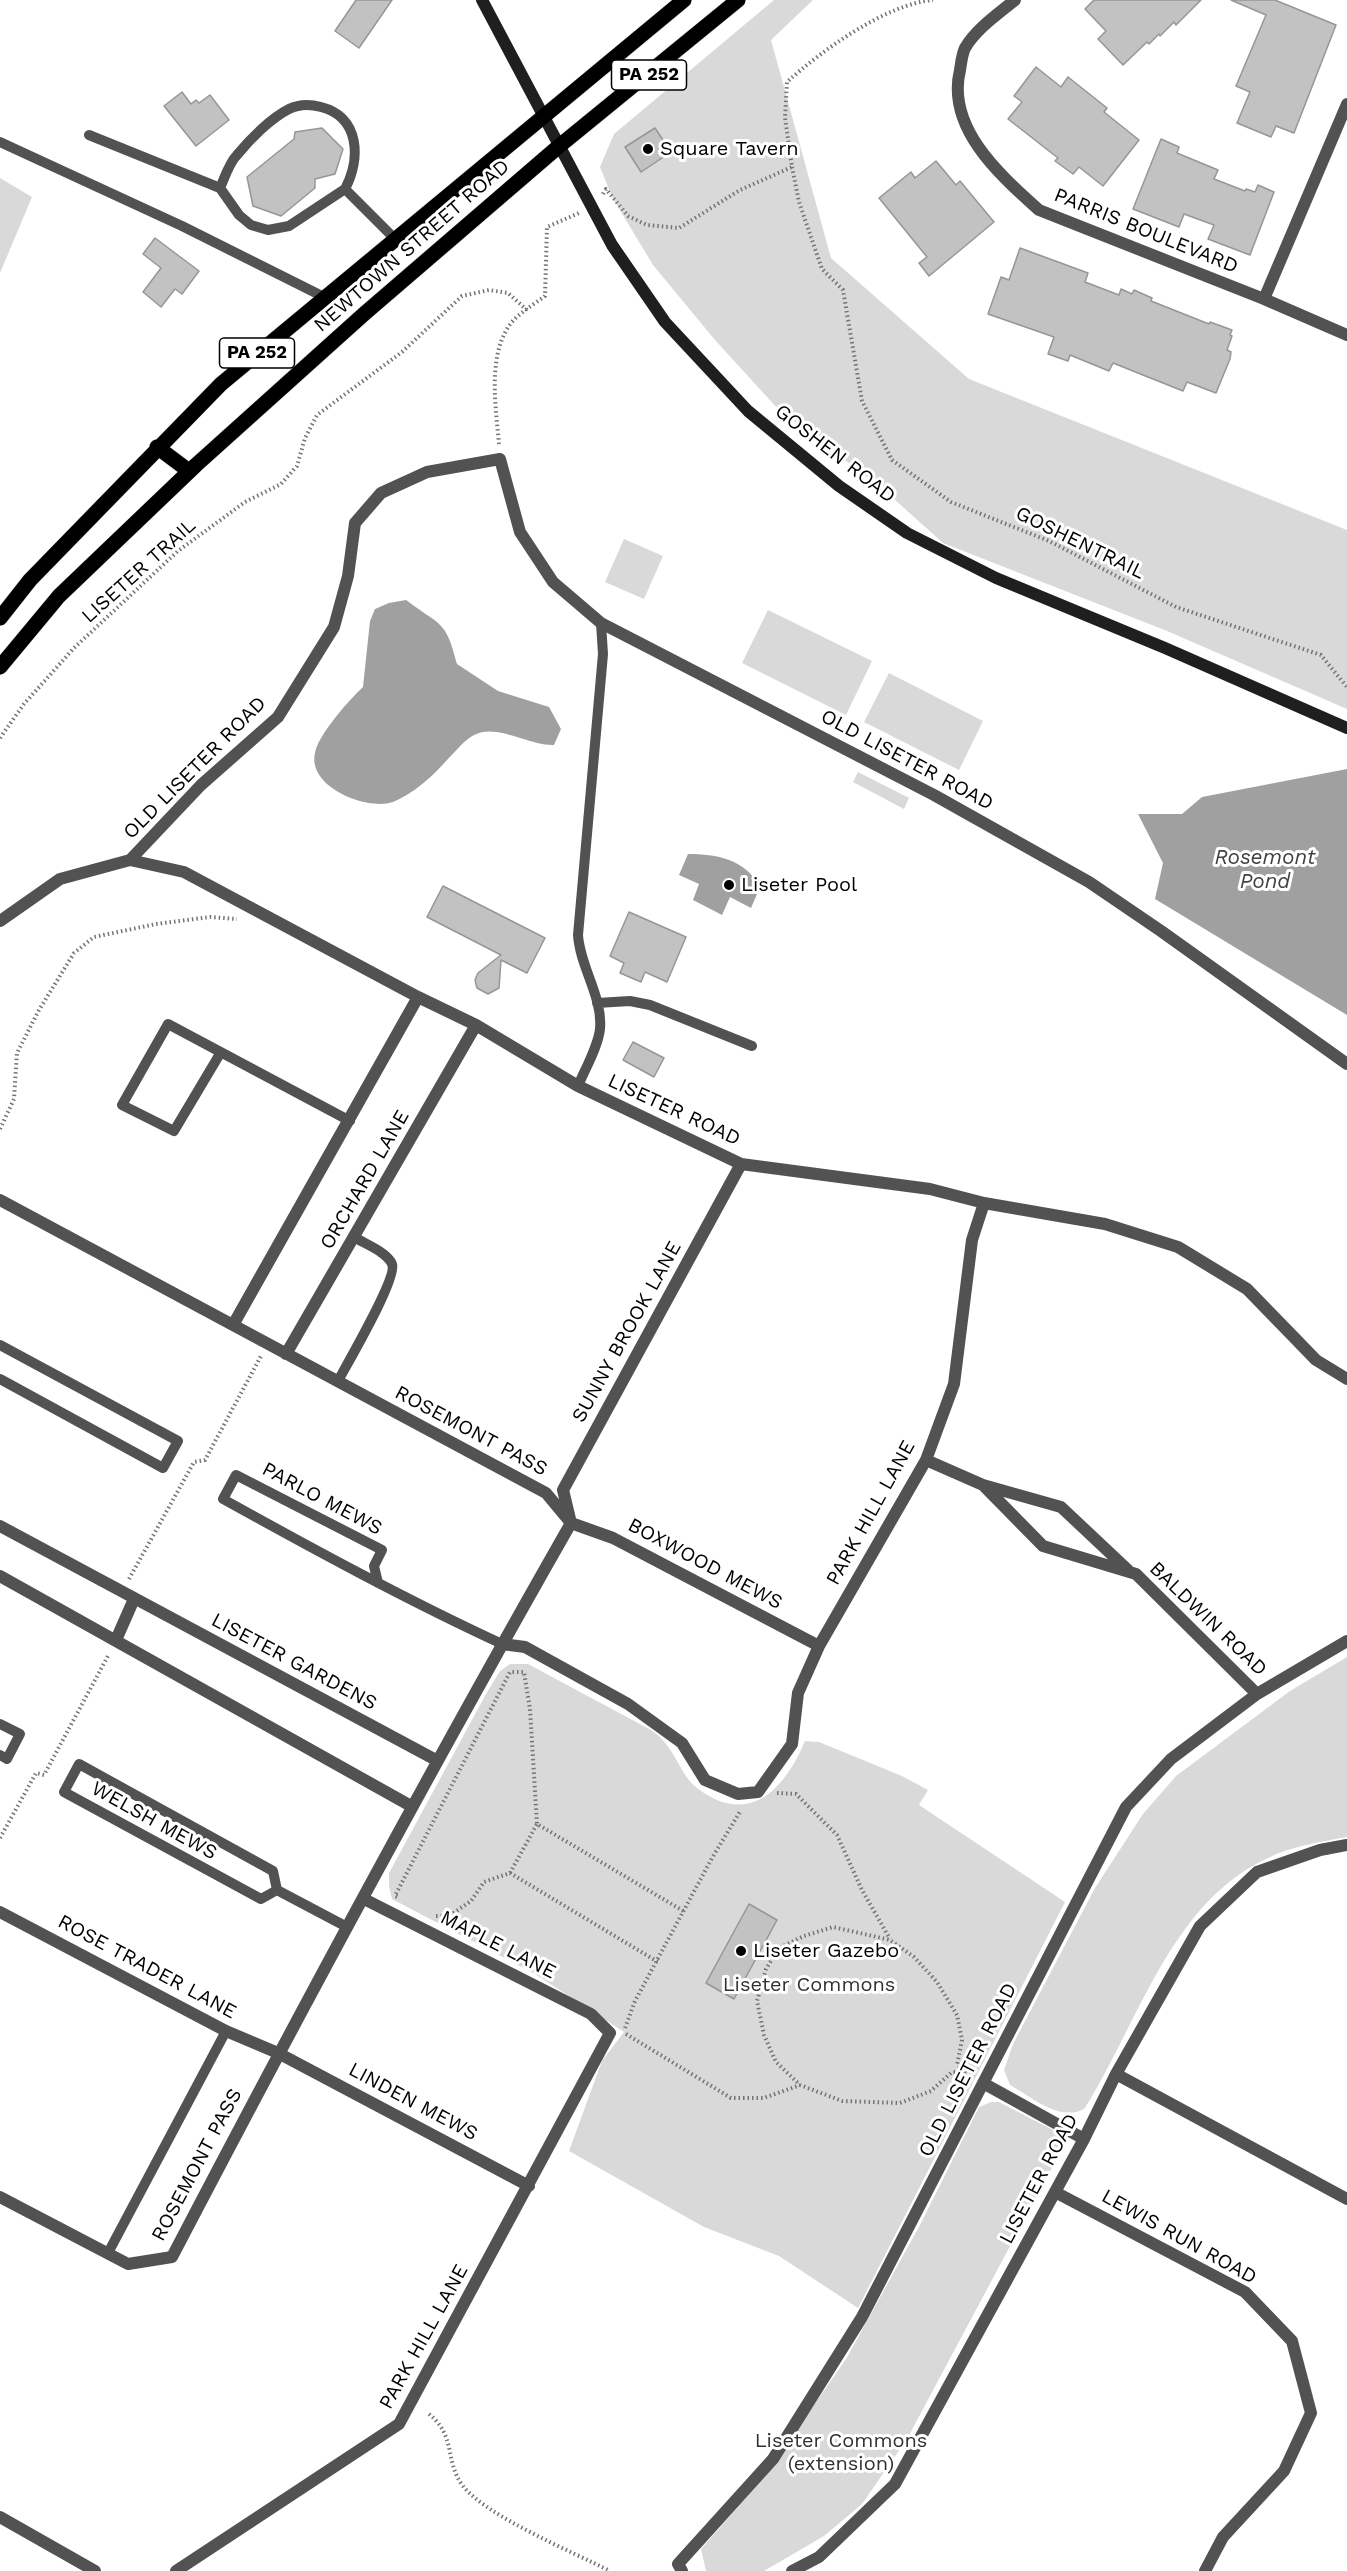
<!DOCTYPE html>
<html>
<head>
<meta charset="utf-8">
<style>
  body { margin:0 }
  canvas { display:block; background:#fff }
</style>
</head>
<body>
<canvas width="1347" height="2571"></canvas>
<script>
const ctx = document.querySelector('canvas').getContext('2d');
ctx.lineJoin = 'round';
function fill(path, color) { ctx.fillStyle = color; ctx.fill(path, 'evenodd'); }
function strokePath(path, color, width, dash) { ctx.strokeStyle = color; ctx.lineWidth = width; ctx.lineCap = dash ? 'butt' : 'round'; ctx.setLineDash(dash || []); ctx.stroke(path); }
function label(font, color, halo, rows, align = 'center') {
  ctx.font = font + ' "Work Sans",sans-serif'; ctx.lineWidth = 6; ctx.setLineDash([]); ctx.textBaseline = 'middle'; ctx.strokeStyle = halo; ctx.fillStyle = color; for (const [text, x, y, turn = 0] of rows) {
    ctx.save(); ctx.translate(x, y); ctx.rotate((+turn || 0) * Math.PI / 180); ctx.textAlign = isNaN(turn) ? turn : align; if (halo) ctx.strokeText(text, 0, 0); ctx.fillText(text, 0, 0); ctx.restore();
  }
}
const green = new Path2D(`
  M 774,0 L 813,0 L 771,40 L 831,258 L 969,379 L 1347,530 L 1347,709 L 1167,631 L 943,543 L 884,490 L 778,409 L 715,340 L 653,265 L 612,197 L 600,167 L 614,134 Z
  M 0,178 L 32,197 L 0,273 Z
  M 624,539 L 663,556 L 644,599 L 605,582 Z
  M 768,610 L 872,661 L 846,715 L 742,663 Z
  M 889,673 L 983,721 L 959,770 L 864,722 Z
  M 858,772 L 909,798 L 904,809 L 853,782 Z
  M 1347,1657 L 1347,1837 C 1320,1842 1292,1846 1268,1858 C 1171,1902 1138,2024 1085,2108 C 1062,2124 1030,2096 1010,2085 L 1004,2070 L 1013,2044 L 1095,1888 L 1143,1814 L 1176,1776 L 1290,1691 Z
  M 510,1664 L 528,1664 L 651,1730 C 676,1747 679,1774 697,1788 C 749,1828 785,1789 805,1741 L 819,1742 L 902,1776 L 928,1790 L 919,1805 L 1065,1902 L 858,2308 L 779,2256 L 704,2227 L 569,2151 L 602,2061 L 624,2032 L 535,1974 L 392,1899 L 389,1886 L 389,1873 L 486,1694 L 500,1671 Z
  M 991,2102 L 999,2102 L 1055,2131 L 1063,2147 L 907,2439 L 862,2504 L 824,2536 L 764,2571 L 706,2571 L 701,2549 L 761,2481 L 846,2359 L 920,2225 L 979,2107 Z`);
const water = new Path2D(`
  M 406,600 C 440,626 446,619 457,664 L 498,691 L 549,707 L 561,729 L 554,745 C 529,746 497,723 474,735 C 464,740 455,752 447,760 C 433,776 413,794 393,802 C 367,811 307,787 315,753 C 318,735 349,700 363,687 L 370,621 L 375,609 L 389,603 Z
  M 1347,769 L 1347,1015 L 1155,899 L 1163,863 L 1138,814 L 1182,814 L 1202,797 Z
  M 688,854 C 717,854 745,859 760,887 L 751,908 L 730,897 L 722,915 L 693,900 L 699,884 L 679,875 Z`);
const building = new Path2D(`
  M 356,0 L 392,0 L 359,48 L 335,31 Z
  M 1094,0 L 1201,0 L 1176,25 L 1174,22 L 1160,36 L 1159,34 L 1149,44 L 1147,42 L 1123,65 L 1098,39 L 1106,31 L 1085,9 Z
  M 1231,0 L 1275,0 L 1336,25 L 1294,133 L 1276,126 L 1271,137 L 1237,123 L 1250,92 L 1236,86 L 1266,15 Z
  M 1036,67 L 1061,87 L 1068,77 L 1107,108 L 1104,112 L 1139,140 L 1103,186 L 1079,167 L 1073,174 L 1055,161 L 1058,158 L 1008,119 L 1022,102 L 1014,96 Z
  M 182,92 L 191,104 L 196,100 L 199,103 L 210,95 L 229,120 L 196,146 L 164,106 Z
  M 322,128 L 343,149 L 335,174 L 315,179 L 315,188 L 281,216 L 253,206 L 247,177 L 294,139 L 295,132 Z
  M 655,128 L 671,152 L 641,172 L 625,147 Z
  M 1161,139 L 1179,147 L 1177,153 L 1218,170 L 1214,179 L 1245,191 L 1246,189 L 1255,192 L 1258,185 L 1274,192 L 1250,255 L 1208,239 L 1214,225 L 1184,214 L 1179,227 L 1133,209 Z
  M 936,161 L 956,185 L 960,181 L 994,222 L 929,276 L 919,263 L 927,257 L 879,198 L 911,172 L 915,178 Z
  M 155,238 L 199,271 L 182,294 L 175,289 L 161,307 L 143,292 L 161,268 L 143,254 Z
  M 1020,248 L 1088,273 L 1085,282 L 1119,295 L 1121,289 L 1132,294 L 1134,290 L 1152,298 L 1151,301 L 1209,324 L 1210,322 L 1232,330 L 1230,335 L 1232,336 L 1227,350 L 1231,352 L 1230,359 L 1216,393 L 1187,382 L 1183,391 L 1113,363 L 1109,371 L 1070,355 L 1068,361 L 1048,354 L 1054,337 L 988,314 L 1001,277 L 1009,280 Z
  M 443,886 L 545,938 L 527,973 L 501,960 L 499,988 L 488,994 L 477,988 L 475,980 L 478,973 L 501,955 L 427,917 Z
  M 629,912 L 686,937 L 667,982 L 645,972 L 641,982 L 620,973 L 624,963 L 610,956 Z
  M 633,1042 L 664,1058 L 654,1077 L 623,1060 Z
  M 749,1904 L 777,1920 L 734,1999 L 706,1983 Z`);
const path = new Path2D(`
  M 792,167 L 799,202 L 822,269 L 843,290 L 862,401 L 892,460 L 951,502 L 1049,541 L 1176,607 L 1321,655 L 1347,687
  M 603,194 L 606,189 L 628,216 L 647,225 L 679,228 L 740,190 L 792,167 L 785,118 L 787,82 C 821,51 886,4 933,0
  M 499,444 C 496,409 488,361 507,329 C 514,316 533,305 545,296 L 547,227 L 579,213
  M 0,738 L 24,704 L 74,648 L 178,551 L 245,502 L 281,484 L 297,466 L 305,438 L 317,415 L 402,352 L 462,296 L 489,290 L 508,293 L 527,310
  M 0,1129 L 14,1099 L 17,1053 L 39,1010 L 74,953 L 94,937 L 156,924 L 210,917 L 237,919
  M 129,1579 L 194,1462 L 205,1460 L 261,1356
  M 777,1793 L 796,1794 L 837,1835 L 862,1890 L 890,1939
  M 0,1838 L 36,1773 L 44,1775 L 109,1654
  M 510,1873 L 537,1824
  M 397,1897 L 395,1896 L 510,1672 L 524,1672 L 530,1709 L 537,1824 L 685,1912
  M 436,1916 L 449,1916 L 471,1901 L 484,1882 L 510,1873 L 658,1962
  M 625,2028 L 635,2001 L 712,1858 L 741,1810
  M 626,2034 L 731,2098 L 764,2098 L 800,2085
  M 964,2072 L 952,2072 L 931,2091 L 900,2103 L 842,2101 L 800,2085 L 776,2062 L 764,2035 L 757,2001 L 766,1969 L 779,1948 L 804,1936 L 833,1927 L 890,1940 L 914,1957 L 937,1982 L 957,2015 L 962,2040 L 957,2065 L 969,2075
  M 429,2414 C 457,2437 444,2461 463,2486 C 486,2516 573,2552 610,2571`);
const lane = new Path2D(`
  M 89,135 L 220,188 L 239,215 L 251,225 L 268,230 L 289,226 L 345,189 L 395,239
  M 0,142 L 182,226 L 324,297
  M 220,188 C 225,177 229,163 237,155 C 250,139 271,118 289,109 C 299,104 310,104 321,107 C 360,117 361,159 345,189
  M 597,1003 L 630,1001 L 650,1005 L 752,1046
  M 221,1052 L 174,1131 L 122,1105 L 168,1024 L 350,1121
  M 578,1086 C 585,1069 598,1047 600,1029 C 603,997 580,967 578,935 L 603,654 L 601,623
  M 0,1345 L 178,1441 L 163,1468 L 0,1379
  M 338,1381 C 347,1364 398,1277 392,1264 C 387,1252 365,1244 354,1237
  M 378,1583 L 374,1566 L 382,1550 L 236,1475 L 223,1499 C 315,1550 407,1600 502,1644
  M 0,1724 L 20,1734 L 7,1759 L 0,1755
  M 79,1764 L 273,1871 L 277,1890 L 261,1899 L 64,1792 Z
  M 277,1890 L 347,1927
  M 108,2253 L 226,2031`);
const street = new Path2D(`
  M 1015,0 C 998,14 976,29 965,48 C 962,54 961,64 960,70 C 946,128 1000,175 1039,210 L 1264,299 L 1347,335
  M 1264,299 L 1347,104
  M 130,860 L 201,785 L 278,717 L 334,627 L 348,576 L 355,523 L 381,493 L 427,472 L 500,459 L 520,532 L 553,582 L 601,623 L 934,795 L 1089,882 L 1161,931 L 1347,1064
  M 0,921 L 60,879 L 130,860 L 184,872 L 418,997 L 476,1025 L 578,1086 L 741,1164 L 930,1189 L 984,1203 L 1105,1224 L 1178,1247 L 1247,1289 L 1316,1360 L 1347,1379
  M 0,1200 L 546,1493 L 571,1523
  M 233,1325 L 418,997
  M 286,1354 L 476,1025
  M 926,1460 L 983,1485 L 1061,1507 L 1128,1570
  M 983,1485 L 1043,1546 L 1136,1574 L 1257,1694
  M 570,1519 L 563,1490 L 741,1164
  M 571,1523 L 613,1538 L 819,1646
  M 0,1526 L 436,1760
  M 0,1576 L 411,1806
  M 116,1640 L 134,1599
  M 502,1644 L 525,1647 L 628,1704 L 682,1743 L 705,1780 L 738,1794 L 758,1792 L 792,1744 L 798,1693 L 819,1646 L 926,1460 L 954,1384 L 972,1240 L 984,1203
  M 0,1912 L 226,2031 L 278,2053 L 529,2186
  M 1116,2074 L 1347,2199
  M 983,2083 L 1084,2139
  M 1055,2192 L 1245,2292 L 1292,2341 L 1311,2413 L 1284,2471 L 1223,2537 L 1205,2571
  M 0,2197 L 128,2264 L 172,2257 C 301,2010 433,1765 571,1523
  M 0,2517 L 95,2571
  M 176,2571 L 399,2424 L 610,2033 L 591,2014 L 364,1899
  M 682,2571 L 678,2564 L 773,2459 L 862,2317 L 1126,1807 L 1171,1759 L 1257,1694 L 1347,1641
  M 792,2571 L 819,2557 L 895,2484 L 1084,2139 L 1116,2074 L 1200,1926 L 1257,1872 L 1320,1850 L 1347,1845`);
const secondary = new Path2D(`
  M 482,0 L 612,245 L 665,322 L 748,411 L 839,486 L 907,533 L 996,578 L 1165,648 L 1347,728`);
const primary = new Path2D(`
  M 157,447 L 189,471
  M 0,618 L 30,580 L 221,384 L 684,0
  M 0,667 L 59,596 L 196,465 L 364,314 L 558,147 L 738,0`);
const markers = [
  [648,149,6,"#000"],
  [729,885,6,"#000"],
  [741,1951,6,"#000"]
];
const shields = [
  [649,75,75],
  [257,353,75]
];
const shieldNames = [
  ["PA 252",649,75],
  ["PA 252",257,353]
];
const poiNames = [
  ["Square Tavern",660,149],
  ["Liseter Pool",741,885],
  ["Liseter Gazebo",753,1951]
];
const streetNames = [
  ["PARRIS BOULEVARD",1146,231,22],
  ["NEWTOWN STREET ROAD",412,246,-41],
  ["GOSHEN ROAD",835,454,38],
  ["GOSHENTRAIL",1080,543,26],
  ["LISETER TRAIL",139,571,-42],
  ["OLD LISETER ROAD",907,760,28],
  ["OLD LISETER ROAD",195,768,-45],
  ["LISETER ROAD",674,1110,25],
  ["ORCHARD LANE",365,1180,-60],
  ["SUNNY BROOK LANE",627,1332,-61],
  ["ROSEMONT PASS",471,1431,28],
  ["PARLO MEWS",322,1499,28],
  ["PARK HILL LANE",871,1513,-61],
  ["BOXWOOD MEWS",705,1564,28],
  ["BALDWIN ROAD",1208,1619,44],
  ["LISETER GARDENS",294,1662,28],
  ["WELSH MEWS",154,1821,29],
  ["MAPLE LANE",498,1945,27],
  ["ROSE TRADER LANE",147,1967,28],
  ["OLD LISETER ROAD",968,2070,-63],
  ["LINDEN MEWS",413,2102,28],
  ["ROSEMONT PASS",197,2165,-62],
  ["LISETER ROAD",1039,2179,-62],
  ["LEWIS RUN ROAD",1179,2237,29],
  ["PARK HILL LANE",424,2337,-61]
];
const parkNames = [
  ["Liseter Commons",809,1985],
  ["Liseter Commons",841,2441],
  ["(extension)",841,2464]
];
const waterNames = [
  ["Rosemont",1265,858],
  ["Pond",1265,882]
];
fill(green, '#d9d9d9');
fill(water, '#a0a0a0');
fill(building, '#c2c2c2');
strokePath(building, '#969696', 1.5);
strokePath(primary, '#dbdbdb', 16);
strokePath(path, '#747474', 4, [1.5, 3]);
strokePath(lane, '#525252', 10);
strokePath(street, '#525252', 12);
strokePath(secondary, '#1f1f1f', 12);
strokePath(primary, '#000', 15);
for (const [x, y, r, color] of markers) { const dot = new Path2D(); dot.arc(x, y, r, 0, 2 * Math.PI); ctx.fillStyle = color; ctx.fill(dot); strokePath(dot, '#fff', 2); }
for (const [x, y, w] of shields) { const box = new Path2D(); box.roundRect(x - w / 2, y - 15, w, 30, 4.5); ctx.fillStyle = '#fff'; ctx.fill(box); strokePath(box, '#000', 1.5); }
label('bold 18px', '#000', null, shieldNames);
label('20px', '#000', '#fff', poiNames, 'left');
label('20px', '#000', '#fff', streetNames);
label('20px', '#303030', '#fff', parkNames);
label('italic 21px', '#414141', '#fff', waterNames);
</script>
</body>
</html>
